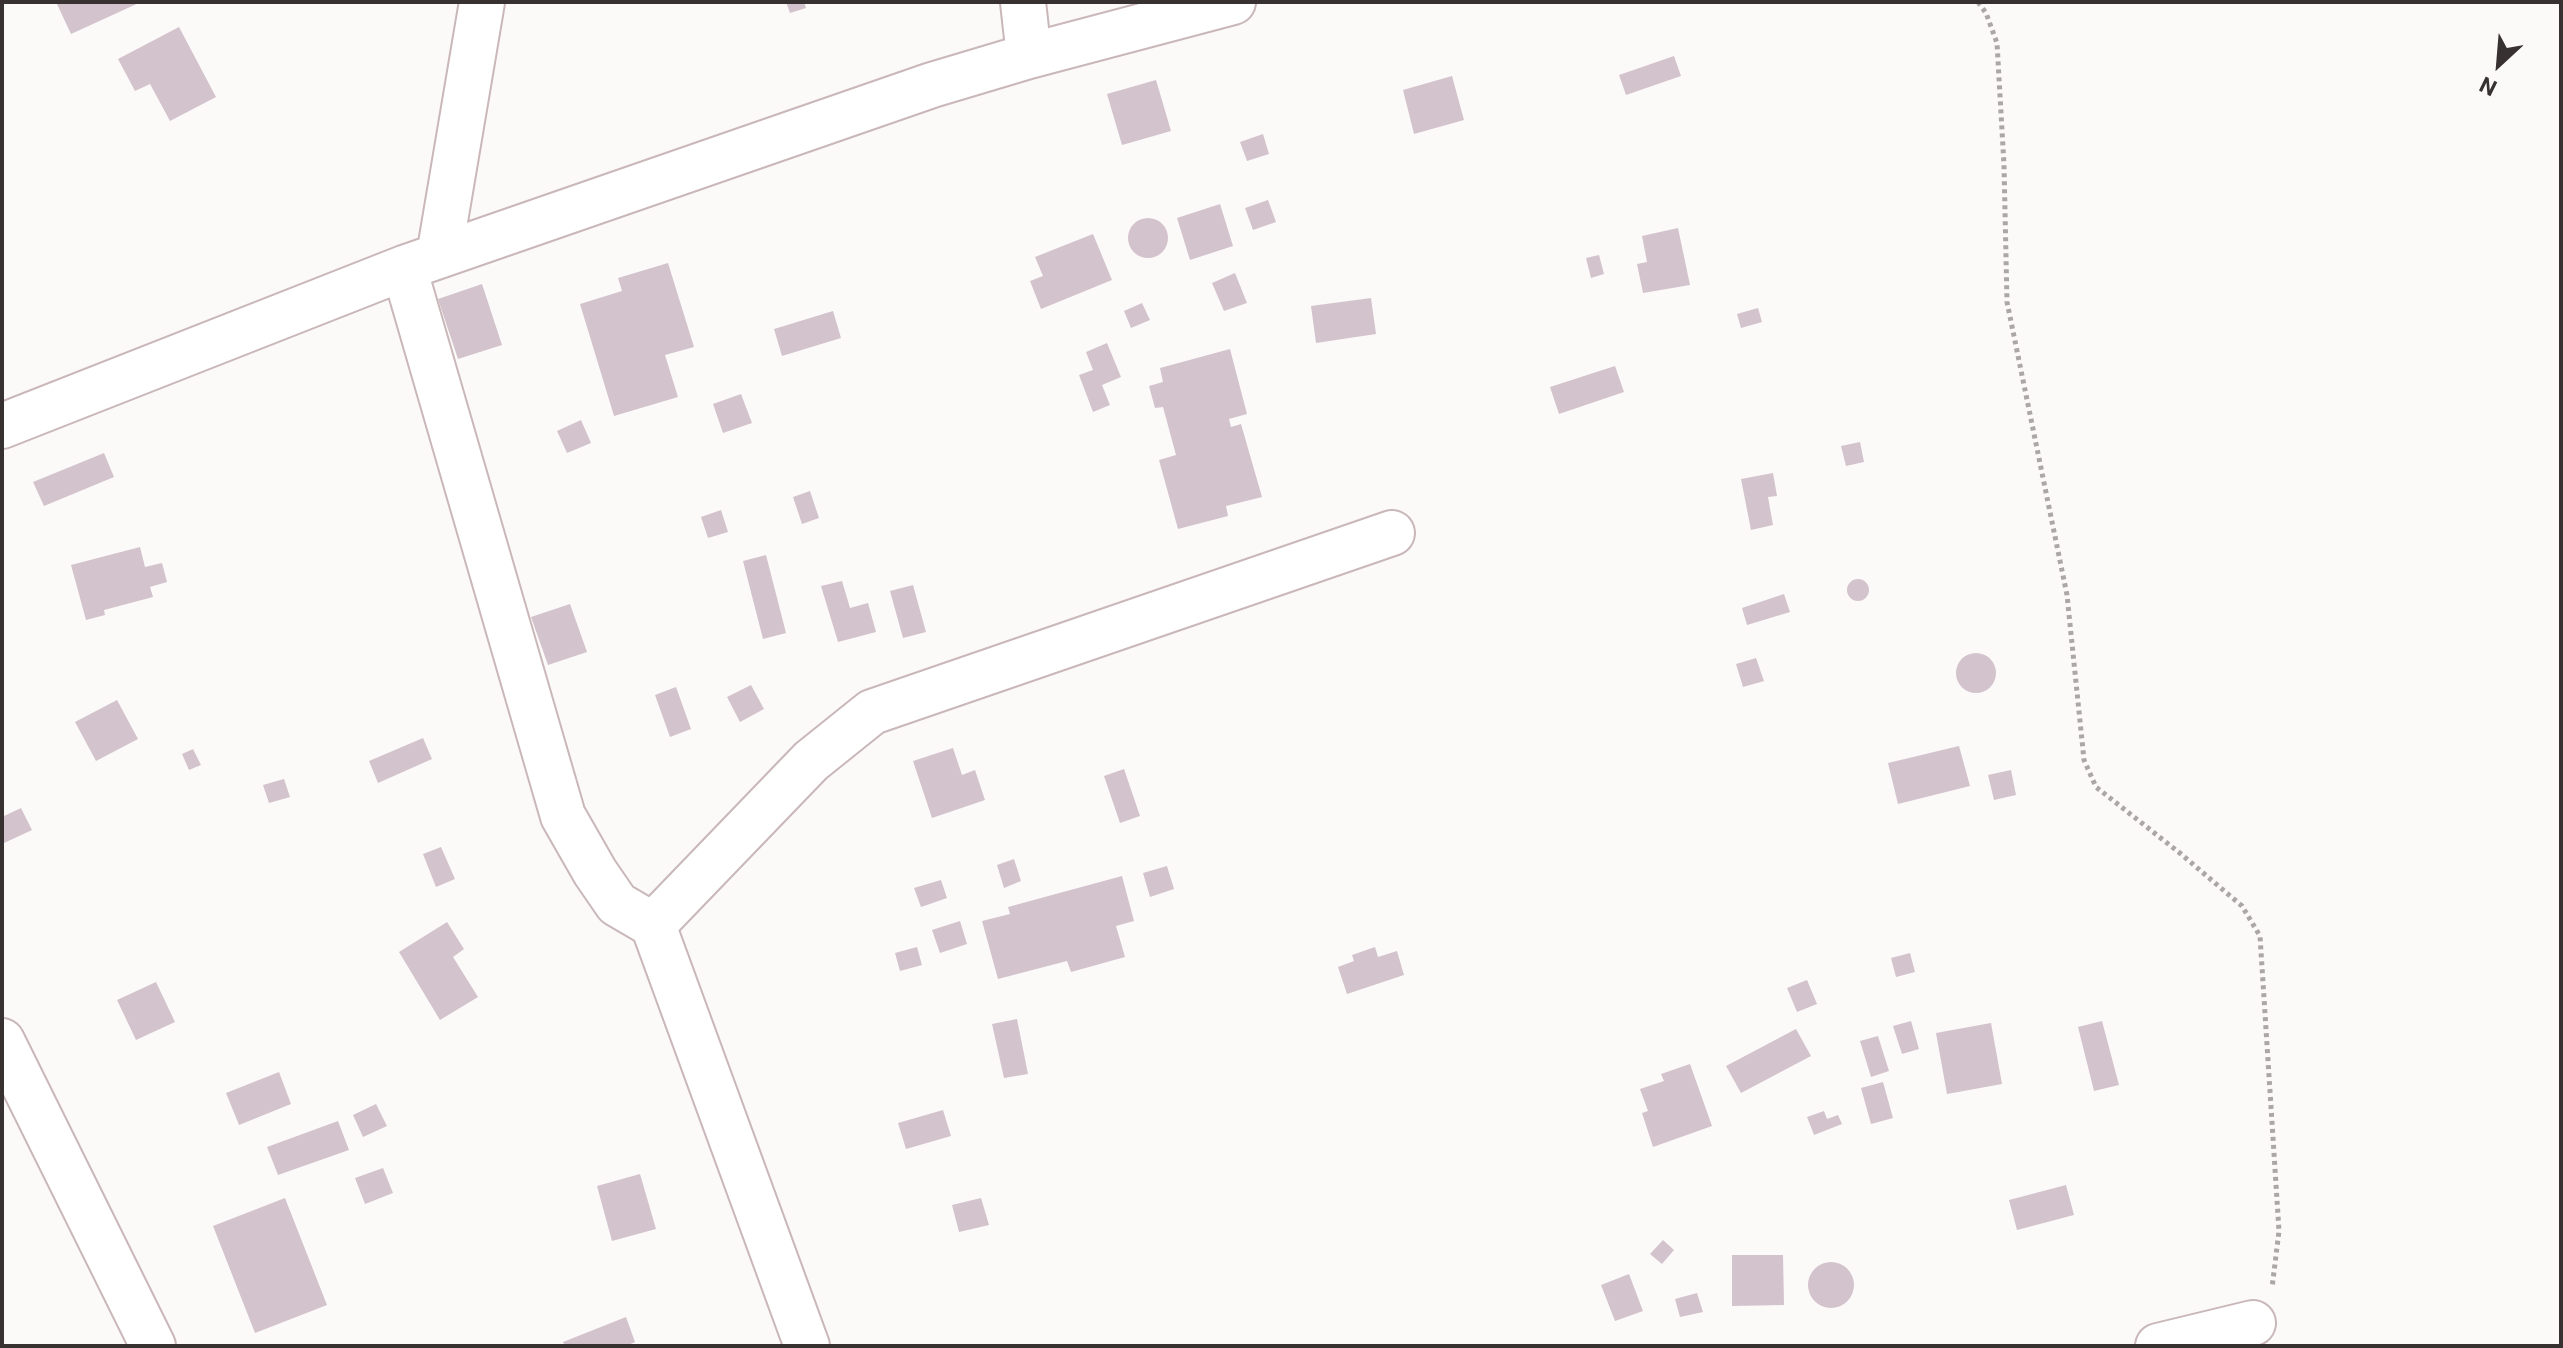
<!DOCTYPE html>
<html>
<head>
<meta charset="utf-8">
<style>
  body { margin:0 }
  #map { position:relative; width:2563px; height:1348px; overflow:hidden; background:#fcf9f9; font-family:Roboto,sans-serif }
  canvas { display:block }
  .frame { position:absolute; inset:0; border:4px solid #383131; pointer-events:none }
  .north { position:absolute; left:2459px; top:24px; width:80px; height:80px; -webkit-text-stroke:6px #fcf9f9; paint-order:stroke; rotate:206deg; font-size:22px; font-weight:700; line-height:32px; text-align:center; color:#383131 }
  .north::after { content:''; display:block; margin:auto; width:28px; height:36px; background:#383131; clip-path:polygon(50% 0,100% 100%,50% 72%,0 100%) }
</style>
</head>
<body>
<div id="map">
<canvas width="2563" height="1348"></canvas>
<div class="frame"></div>
<div class="north">N</div>
</div>
<script>
const ctx = document.querySelector('canvas').getContext('2d');
ctx.lineJoin = 'round';
function fill(path, color) { ctx.fillStyle = color; ctx.fill(path, 'evenodd'); }
function strokePath(path, color, width, dash) { ctx.strokeStyle = color; ctx.lineWidth = width; ctx.lineCap = dash ? 'butt' : 'round'; ctx.setLineDash(dash || []); ctx.stroke(path); }
const building = new Path2D(`
  M 56,2 L 141,2 L 71,34 Z
  M 786,2 L 804,2 L 806,8 L 790,13 Z
  M 179,27 L 216,97 L 170,121 L 150,84 L 135,91 L 118,59 Z
  M 1674,56 L 1681,76 L 1626,95 L 1619,75 Z
  M 1452,76 L 1464,120 L 1414,134 L 1403,90 Z
  M 1156,80 L 1171,131 L 1122,145 L 1107,94 Z
  M 1263,134 L 1269,154 L 1247,161 L 1240,142 Z
  M 1268,200 L 1276,222 L 1253,230 L 1245,208 Z
  M 1220,204 L 1233,246 L 1190,260 L 1177,218 Z
  M1128 238a20 20 0 1 1 40 0a20 20 0 1 1-40 0Z
  M 1678,228 L 1690,285 L 1643,293 L 1637,264 L 1647,262 L 1642,236 Z
  M 1093,234 L 1112,280 L 1041,309 L 1030,281 L 1043,276 L 1035,257 Z
  M 1599,255 L 1604,274 L 1591,278 L 1586,258 Z
  M 668,263 L 694,347 L 665,355 L 678,397 L 614,416 L 580,304 L 622,291 L 618,278 Z
  M 1235,273 L 1247,303 L 1224,311 L 1212,283 Z
  M 482,284 L 502,345 L 458,359 L 438,299 Z
  M 1371,298 L 1376,334 L 1316,343 L 1311,306 Z
  M 1142,303 L 1150,320 L 1131,328 L 1124,311 Z
  M 1758,308 L 1762,322 L 1741,328 L 1737,314 Z
  M 833,311 L 841,338 L 782,356 L 774,329 Z
  M 1107,343 L 1121,377 L 1102,385 L 1110,405 L 1093,412 L 1079,375 L 1093,370 L 1086,352 Z
  M 1230,349 L 1247,414 L 1229,419 L 1231,427 L 1241,424 L 1262,497 L 1226,506 L 1228,516 L 1178,529 L 1159,460 L 1176,455 L 1163,407 L 1155,408 L 1149,386 L 1163,382 L 1160,368 Z
  M 1615,366 L 1624,392 L 1559,414 L 1550,387 Z
  M 741,394 L 752,423 L 723,433 L 713,404 Z
  M 581,420 L 591,443 L 567,453 L 557,431 Z
  M 1860,442 L 1864,462 L 1846,466 L 1841,446 Z
  M 104,453 L 114,477 L 44,506 L 33,482 Z
  M 1773,473 L 1777,496 L 1768,497 L 1773,525 L 1751,530 L 1741,479 Z
  M 810,491 L 819,518 L 802,524 L 793,497 Z
  M 721,510 L 728,532 L 708,538 L 701,517 Z
  M 140,547 L 145,567 L 162,563 L 167,582 L 150,587 L 153,597 L 104,610 L 105,615 L 86,620 L 71,565 Z
  M 766,555 L 786,633 L 763,639 L 743,561 Z
  M1847 590a11 11 0 1 1 22 0a11 11 0 1 1-22 0Z
  M 842,581 L 850,608 L 868,603 L 876,632 L 838,642 L 821,586 Z
  M 913,585 L 926,632 L 903,638 L 890,591 Z
  M 1784,594 L 1790,612 L 1747,625 L 1742,608 Z
  M 570,604 L 587,652 L 548,665 L 531,617 Z
  M1956 673a20 20 0 1 1 40 0a20 20 0 1 1-40 0Z
  M 1756,658 L 1764,681 L 1743,687 L 1736,664 Z
  M 751,685 L 764,709 L 740,722 L 727,697 Z
  M 676,687 L 691,729 L 670,737 L 655,695 Z
  M 117,700 L 138,739 L 96,761 L 75,722 Z
  M 423,738 L 432,759 L 378,783 L 369,761 Z
  M 1959,746 L 1970,786 L 1898,804 L 1888,763 Z
  M 953,748 L 962,775 L 975,770 L 985,800 L 932,818 L 913,761 Z
  M 193,749 L 201,765 L 189,770 L 182,754 Z
  M 1124,769 L 1140,816 L 1120,823 L 1104,776 Z
  M 2011,770 L 2016,795 L 1994,800 L 1988,775 Z
  M 284,779 L 290,797 L 269,803 L 263,785 Z
  M 21,808 L 32,830 L 2,844 L 2,817 Z
  M 441,847 L 455,879 L 436,887 L 423,854 Z
  M 1014,859 L 1021,881 L 1004,888 L 997,865 Z
  M 1167,866 L 1174,889 L 1150,897 L 1143,873 Z
  M 1122,876 L 1134,921 L 1116,926 L 1125,957 L 1071,972 L 1067,961 L 998,979 L 982,921 L 1010,914 L 1008,907 Z
  M 941,880 L 947,898 L 921,907 L 914,888 Z
  M 960,921 L 967,944 L 940,953 L 932,930 Z
  M 447,922 L 464,949 L 453,957 L 478,997 L 440,1020 L 399,952 Z
  M 917,947 L 922,965 L 900,971 L 895,953 Z
  M 1375,947 L 1378,957 L 1397,951 L 1404,975 L 1347,994 L 1338,967 L 1354,961 L 1352,955 Z
  M 1910,953 L 1915,972 L 1896,977 L 1891,958 Z
  M 1807,980 L 1817,1004 L 1797,1012 L 1787,988 Z
  M 156,982 L 175,1022 L 136,1040 L 117,1000 Z
  M 1017,1019 L 1028,1074 L 1004,1078 L 992,1024 Z
  M 1911,1021 L 1919,1049 L 1902,1054 L 1893,1026 Z
  M 2102,1021 L 2119,1085 L 2094,1091 L 2078,1027 Z
  M 1991,1023 L 2002,1084 L 1947,1094 L 1936,1033 Z
  M 1796,1029 L 1811,1056 L 1741,1093 L 1726,1066 Z
  M 1878,1036 L 1889,1071 L 1871,1077 L 1860,1041 Z
  M 1690,1064 L 1712,1126 L 1653,1147 L 1642,1113 L 1648,1111 L 1640,1089 L 1664,1081 L 1661,1074 Z
  M 279,1072 L 291,1104 L 239,1125 L 226,1093 Z
  M 1883,1082 L 1893,1118 L 1871,1124 L 1861,1088 Z
  M 376,1104 L 387,1126 L 363,1137 L 353,1115 Z
  M 943,1110 L 951,1136 L 906,1149 L 898,1123 Z
  M 1824,1111 L 1827,1119 L 1838,1115 L 1842,1124 L 1814,1135 L 1807,1117 Z
  M 338,1121 L 349,1150 L 278,1175 L 267,1147 Z
  M 383,1168 L 393,1193 L 365,1204 L 355,1178 Z
  M 640,1174 L 656,1229 L 612,1241 L 597,1186 Z
  M 2066,1185 L 2074,1215 L 2017,1230 L 2009,1200 Z
  M 285,1198 L 327,1305 L 255,1333 L 213,1226 Z
  M 981,1198 L 989,1225 L 959,1232 L 952,1205 Z
  M 1663,1240 L 1674,1250 L 1662,1264 L 1650,1254 Z
  M 1732,1255 L 1783,1255 L 1784,1305 L 1732,1306 Z
  M1808 1285a23 23 0 1 1 46 0a23 23 0 1 1-46 0Z
  M 1629,1274 L 1643,1311 L 1615,1321 L 1601,1285 Z
  M 1697,1293 L 1703,1312 L 1680,1317 L 1675,1299 Z
  M 626,1317 L 635,1342 L 626,1346 L 565,1346 L 563,1342 Z`);
const path = new Path2D(`
  M 1978,2 L 1986,13 L 1997,43 L 2004,165 L 2007,302 L 2067,595 L 2084,760 L 2096,787 L 2181,854 L 2242,906 L 2260,936 L 2279,1231 L 2272,1288`);
const minor = new Path2D(`
  M 1023,2 L 1029,56
  M 439,256 L 482,2
  M 404,268 L 563,816 L 595,872 L 617,904 L 653,925 L 807,1346
  M 2,426 L 404,268 L 932,85 L 1029,56 L 1233,2
  M 653,925 L 811,761 L 872,712 L 1392,533
  M 2,1041 L 153,1346
  M 2158,1346 L 2253,1323`);
fill(building, '#d3c3cc');
strokePath(minor, '#c9b7b9', 48);
strokePath(path, '#aca7a7', 5, [4, 4]);
strokePath(minor, '#fff', 44);
</script>
</body>
</html>
